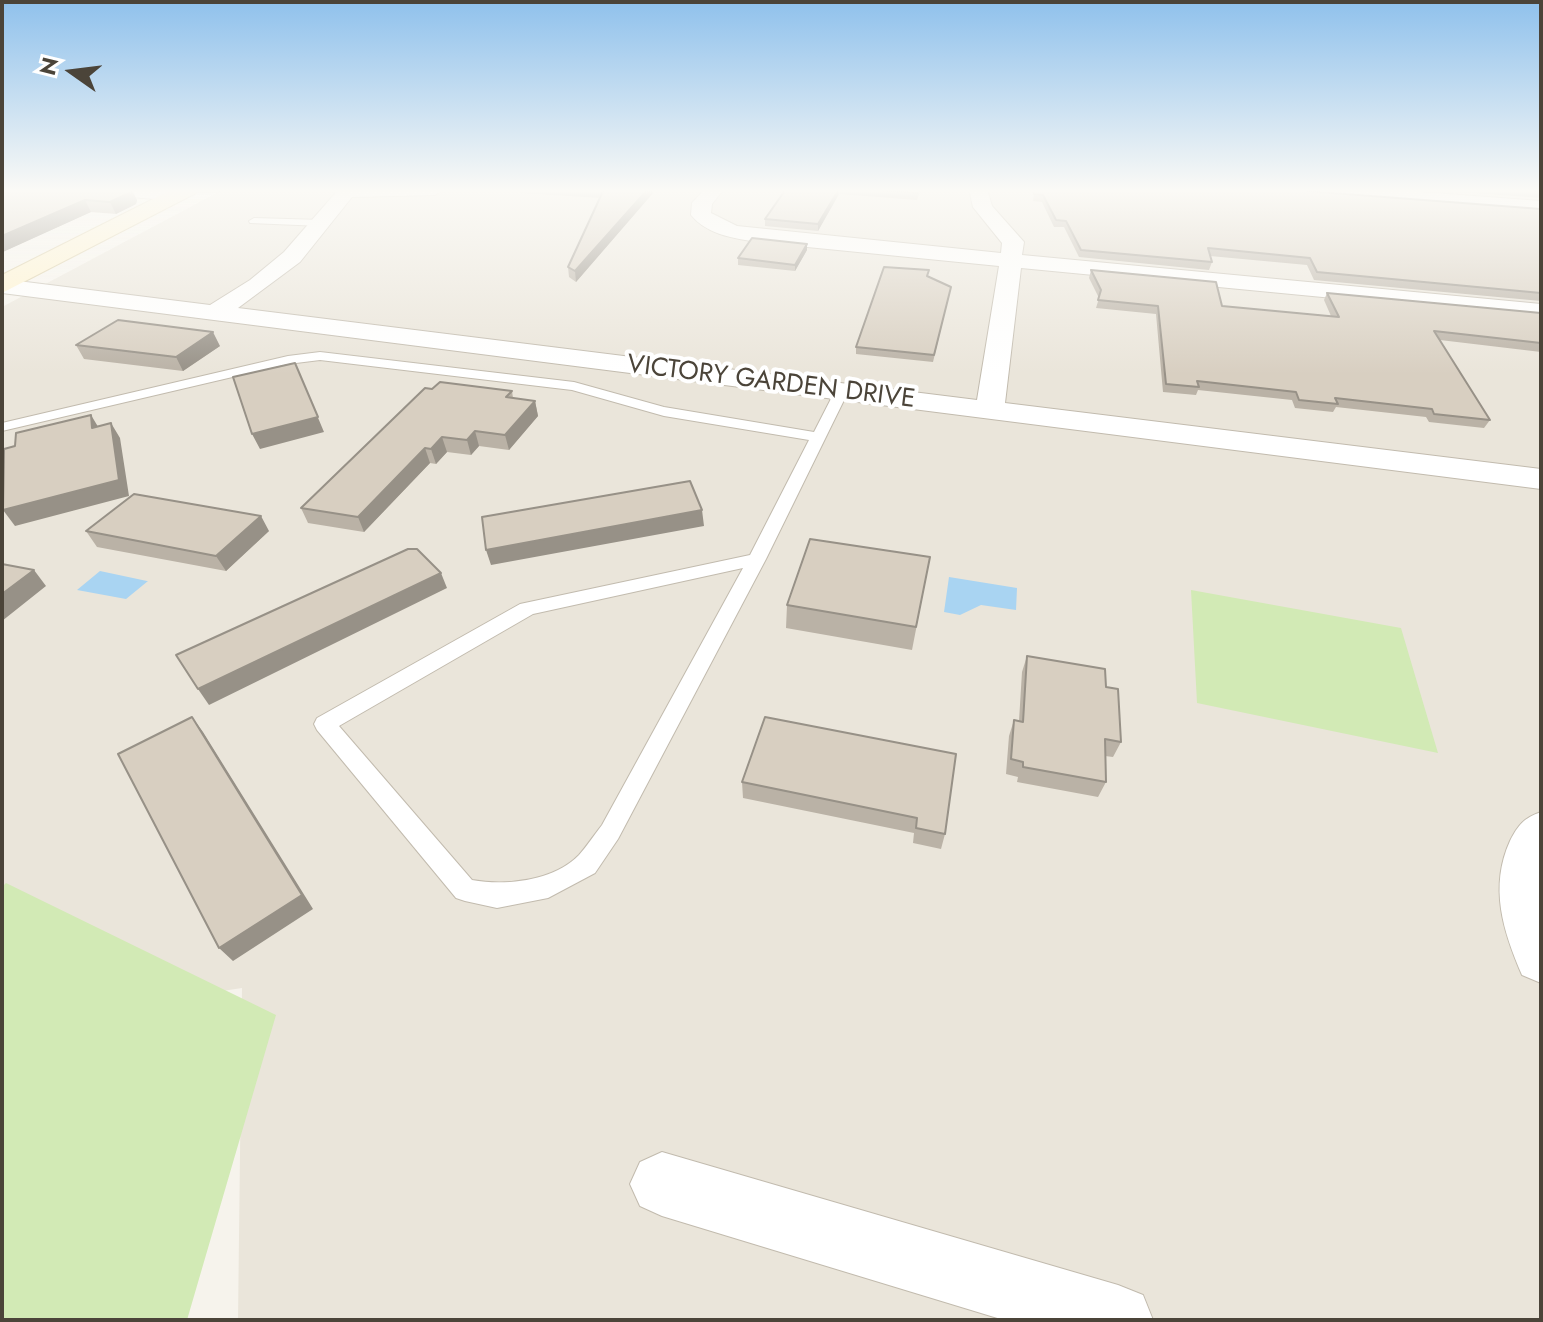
<!DOCTYPE html>
<html>
<head>
<meta charset="utf-8">
<style>
  body { margin:0 }
  #map { position:relative; width:1543px; height:1322px; overflow:hidden; background:#f6f3ec; font-family:Jost,sans-serif }
  canvas { display:block }
  .frame { position:absolute; inset:0; border:4px solid #4b4439; pointer-events:none }
  .north { position:absolute; left:32px; top:32px; width:80px; height:80px; -webkit-text-stroke:6px #fff; paint-order:stroke; rotate:284deg; font-size:22px; font-weight:700; line-height:32px; text-align:center; color:#4b4439 }
  .north::after { content:''; display:block; margin:auto; width:28px; height:36px; background:#4b4439; clip-path:polygon(50% 0,100% 100%,50% 72%,0 100%) }
</style>
</head>
<body>
<div id="map">
<canvas width="1543" height="1322"></canvas>
<div class="frame"></div>
<div class="north">N</div>
</div>
<script>
const ctx = document.querySelector('canvas').getContext('2d');
ctx.lineJoin = 'round';
function fill(path, color) { ctx.fillStyle = color; ctx.fill(path, 'evenodd'); }
function strokePath(path, color, width, dash) { ctx.strokeStyle = color; ctx.lineWidth = width; ctx.lineCap = dash ? 'butt' : 'round'; ctx.setLineDash(dash || []); ctx.stroke(path); }
function label(font, color, halo, rows, align = 'center') {
  ctx.font = font + ' Jost,sans-serif'; ctx.lineWidth = 8; ctx.setLineDash([]); ctx.textBaseline = 'middle'; ctx.strokeStyle = halo; ctx.fillStyle = color; for (const [text, x, y, turn = 0] of rows) {
    ctx.save(); ctx.translate(x, y); ctx.rotate((+turn || 0) * Math.PI / 180); ctx.textAlign = isNaN(turn) ? turn : align; if (halo) ctx.strokeText(text, 0, 0); ctx.fillText(text, 0, 0); ctx.restore();
  }
}
const residential = new Path2D(`
  M 224,189 L 1541,189 L 1541,1320 L 238,1320 L 242,988 L 189,996 L 2,1087 L 2,307 Z`);
const green = new Path2D(`
  M 1191,590 L 1401,628 L 1438,753 L 1197,703 Z
  M 6,883 L 276,1015 L 187,1320 L 2,1320 L 2,887 Z`);
const water = new Path2D(`
  M 100,571 L 147,581 L 148,581 L 126,599 L 77,590 Z
  M 949,577 L 1017,588 L 1016,610 L 981,605 L 960,615 L 944,612 Z`);
const service = new Path2D(`
  M 254,218 L 322,220 L 327,223 L 322,226 L 250,223 L 249,221 Z
  M 320,352 L 574,382 L 664,407 L 814,432 L 836,389 L 848,392 L 766,559 L 618,839 L 595,873 L 548,898 L 497,908 L 465,901 L 456,898 L 317,730 L 314,724 L 317,718 L 520,604 L 750,555 L 809,440 L 664,416 L 572,390 L 320,360 L 288,364 L 2,431 L 2,423 L 288,356 ZM 743,568 L 602,825 C 594,835 587,846 579,855 C 554,881 506,886 472,880 L 339,726 L 533,614 Z`);
const minor = new Path2D(`
  M 100,189 L 174,189 L 184,191 L 186,195 L 177,201 L 109,195 Z
  M 339,189 L 444,189 L 435,195 L 352,197 L 300,262 L 238,308 L 977,400 L 999,266 L 757,242 C 734,238 707,235 691,215 L 692,203 L 705,189 L 724,189 L 712,204 L 711,213 L 737,226 L 1001,253 L 1002,243 L 973,207 L 969,189 L 987,189 L 992,206 L 1024,242 L 1022,255 L 1541,304 L 1541,318 L 1021,268 L 1005,403 L 1541,469 L 1541,489 L 2,293 L 2,279 L 210,305 L 250,280 L 284,252 Z
  M 1296,189 L 1380,189 L 1541,201 L 1541,213 L 1305,195 Z
  M 1541,812 L 1541,983 L 1522,975 C 1503,931 1489,887 1510,841 C 1518,825 1524,818 1541,812 Z
  M 662,1152 L 1118,1285 L 1143,1295 L 1153,1320 L 1004,1320 L 662,1216 L 640,1206 L 630,1184 L 640,1162 Z`);
const secondary = new Path2D(`
  M 173,189 L 199,189 L 196,193 L 2,293 L 2,275 Z`);
const wall = new Path2D(`
  M 2,189 L 131,189 L 137,200 L 136,204 L 116,214 L 91,212 L 2,252 Z
  M 520,189 L 653,189 L 653,193 L 576,282 L 569,277 L 568,267 L 600,198 L 521,193 Z
  M 769,189 L 921,189 L 917,200 L 839,194 L 818,231 L 765,226 L 765,219 L 784,192 L 769,191 Z
  M 1035,189 L 1306,191 L 1541,209 L 1541,301 L 1314,280 L 1307,265 L 1210,256 L 1212,262 L 1209,270 L 1079,257 L 1064,227 L 1054,227 L 1042,202 L 1033,201 Z
  M 1421,189 L 1541,189 L 1541,198 Z
  M 807,250 L 795,271 L 738,265 L 738,258 Z
  M 1091,270 L 1222,306 L 1331,316 L 1324,300 L 1327,293 L 1541,313 L 1541,352 L 1440,340 L 1490,420 L 1484,428 L 1429,422 L 1426,417 L 1336,407 L 1333,412 L 1295,408 L 1292,400 L 1198,390 L 1196,395 L 1163,392 L 1156,314 L 1096,308 L 1099,298 L 1089,278 Z
  M 928,277 L 951,287 L 933,362 L 856,354 L 856,347 Z
  M 76,345 L 220,346 L 183,371 L 84,359 Z
  M 512,391 L 513,398 L 535,401 L 538,416 L 509,450 L 479,446 L 471,455 L 447,452 L 436,464 L 430,463 L 364,532 L 308,523 L 301,508 Z
  M 86,531 L 269,531 L 226,571 L 97,547 Z
  M 930,557 L 912,650 L 786,628 L 787,605 Z
  M 1027,656 L 1106,687 L 1121,742 L 1113,757 L 1105,756 L 1106,782 L 1098,797 L 1017,782 L 1018,777 L 1006,774 L 1009,736 L 1014,720 L 1019,721 L 1022,672 Z
  M 765,717 L 945,834 L 941,849 L 913,843 L 914,833 L 743,798 L 742,782 Z`);
const shadedWall = new Path2D(`
  M 131,189 L 137,200 L 136,204 L 116,214 L 110,202 Z
  M 645,189 L 653,189 L 653,193 L 576,282 L 575,271 Z
  M 839,189 L 839,194 L 818,231 L 818,224 Z
  M 85,200 L 91,212 L 3,252 L 2,251 L 2,236 Z
  M 807,244 L 807,250 L 795,271 L 795,265 Z
  M 213,332 L 220,346 L 183,371 L 176,357 Z
  M 295,363 L 324,432 L 260,449 L 252,434 Z
  M 535,401 L 538,416 L 509,450 L 505,435 Z
  M 91,415 L 100,430 L 92,428 Z
  M 111,423 L 120,438 L 129,496 L 15,526 L 3,510 Z
  M 475,431 L 479,446 L 471,455 L 467,440 Z
  M 442,437 L 447,452 L 436,464 L 431,449 Z
  M 425,448 L 430,463 L 364,532 L 358,517 Z
  M 702,510 L 704,526 L 491,565 L 486,550 Z
  M 261,516 L 269,531 L 226,571 L 216,556 Z
  M 34,570 L 46,586 L 2,621 L 2,594 Z
  M 441,573 L 447,588 L 209,705 L 198,689 Z
  M 192,717 L 203,732 L 313,909 L 233,961 L 219,948 Z`);
const building = new Path2D(`
  M 2,189 L 131,189 L 131,192 L 110,202 L 85,200 L 2,236 Z
  M 599,189 L 648,189 L 575,271 L 568,267 L 604,189 Z
  M 786,189 L 839,189 L 818,224 L 765,219 Z
  M 865,189 L 919,189 L 918,193 Z
  M 1035,189 L 1303,189 L 1306,191 L 1541,209 L 1541,293 L 1317,272 L 1310,258 L 1208,248 L 1212,262 L 1081,250 L 1066,221 L 1056,220 L 1043,195 L 1034,194 Z
  M 1512,189 L 1541,189 L 1541,191 Z
  M 752,238 L 807,244 L 795,265 L 738,258 Z
  M 884,267 L 929,270 L 927,276 L 951,287 L 934,355 L 856,347 Z
  M 1091,270 L 1216,282 L 1222,306 L 1339,317 L 1327,293 L 1541,313 L 1541,343 L 1434,331 L 1490,420 L 1434,414 L 1432,409 L 1335,398 L 1338,404 L 1299,400 L 1296,392 L 1197,381 L 1199,387 L 1166,384 L 1158,306 L 1098,300 L 1101,290 Z
  M 118,320 L 213,332 L 176,357 L 76,345 Z
  M 295,363 L 318,417 L 252,434 L 233,377 Z
  M 440,382 L 512,391 L 506,397 L 535,401 L 505,435 L 475,431 L 467,440 L 442,437 L 431,449 L 425,448 L 358,517 L 301,508 L 425,388 L 432,389 Z
  M 91,415 L 92,428 L 111,423 L 119,480 L 3,510 L 4,449 L 15,446 L 16,433 Z
  M 690,481 L 702,510 L 486,550 L 482,517 Z
  M 134,494 L 261,516 L 216,556 L 86,531 Z
  M 810,539 L 930,557 L 916,627 L 787,605 Z
  M 408,549 L 417,549 L 441,573 L 198,689 L 176,655 Z
  M 2,564 L 34,570 L 2,594 Z
  M 1027,656 L 1105,669 L 1106,687 L 1118,689 L 1121,742 L 1105,739 L 1106,782 L 1023,767 L 1023,762 L 1011,759 L 1014,720 L 1023,722 Z
  M 192,717 L 302,895 L 219,948 L 118,754 Z
  M 765,717 L 956,754 L 945,834 L 916,828 L 917,818 L 742,782 Z`);
const farStreetnames = [
  ["VICTORY GARDEN DRIVE",771,383,7]
];
fill(residential, '#eae5da');
fill(green, '#d2eab5');
fill(water, '#a9d4f2');
strokePath(service, '#c2bbae', 2);
strokePath(minor, '#c2bbae', 2);
strokePath(secondary, '#d6c79b', 2);
fill(service, '#fff');
fill(minor, '#fff');
fill(secondary, '#fff3cd');
fill(wall, '#bab2a6');
fill(shadedWall, '#979187');
fill(building, '#d8cfc1');
strokePath(building, '#979187', 2);
const sky = ctx.createLinearGradient(0, 0, 0, 374);
sky.addColorStop(0, '#8fc1ec');
sky.addColorStop(0.51, '#fbfaf6');
sky.addColorStop(1, '#fbfaf600');
ctx.fillStyle = sky;
ctx.fillRect(0, 0, 1543, 374);
label('26px', '#4b4439', '#fff', farStreetnames);
</script>
</body>
</html>
